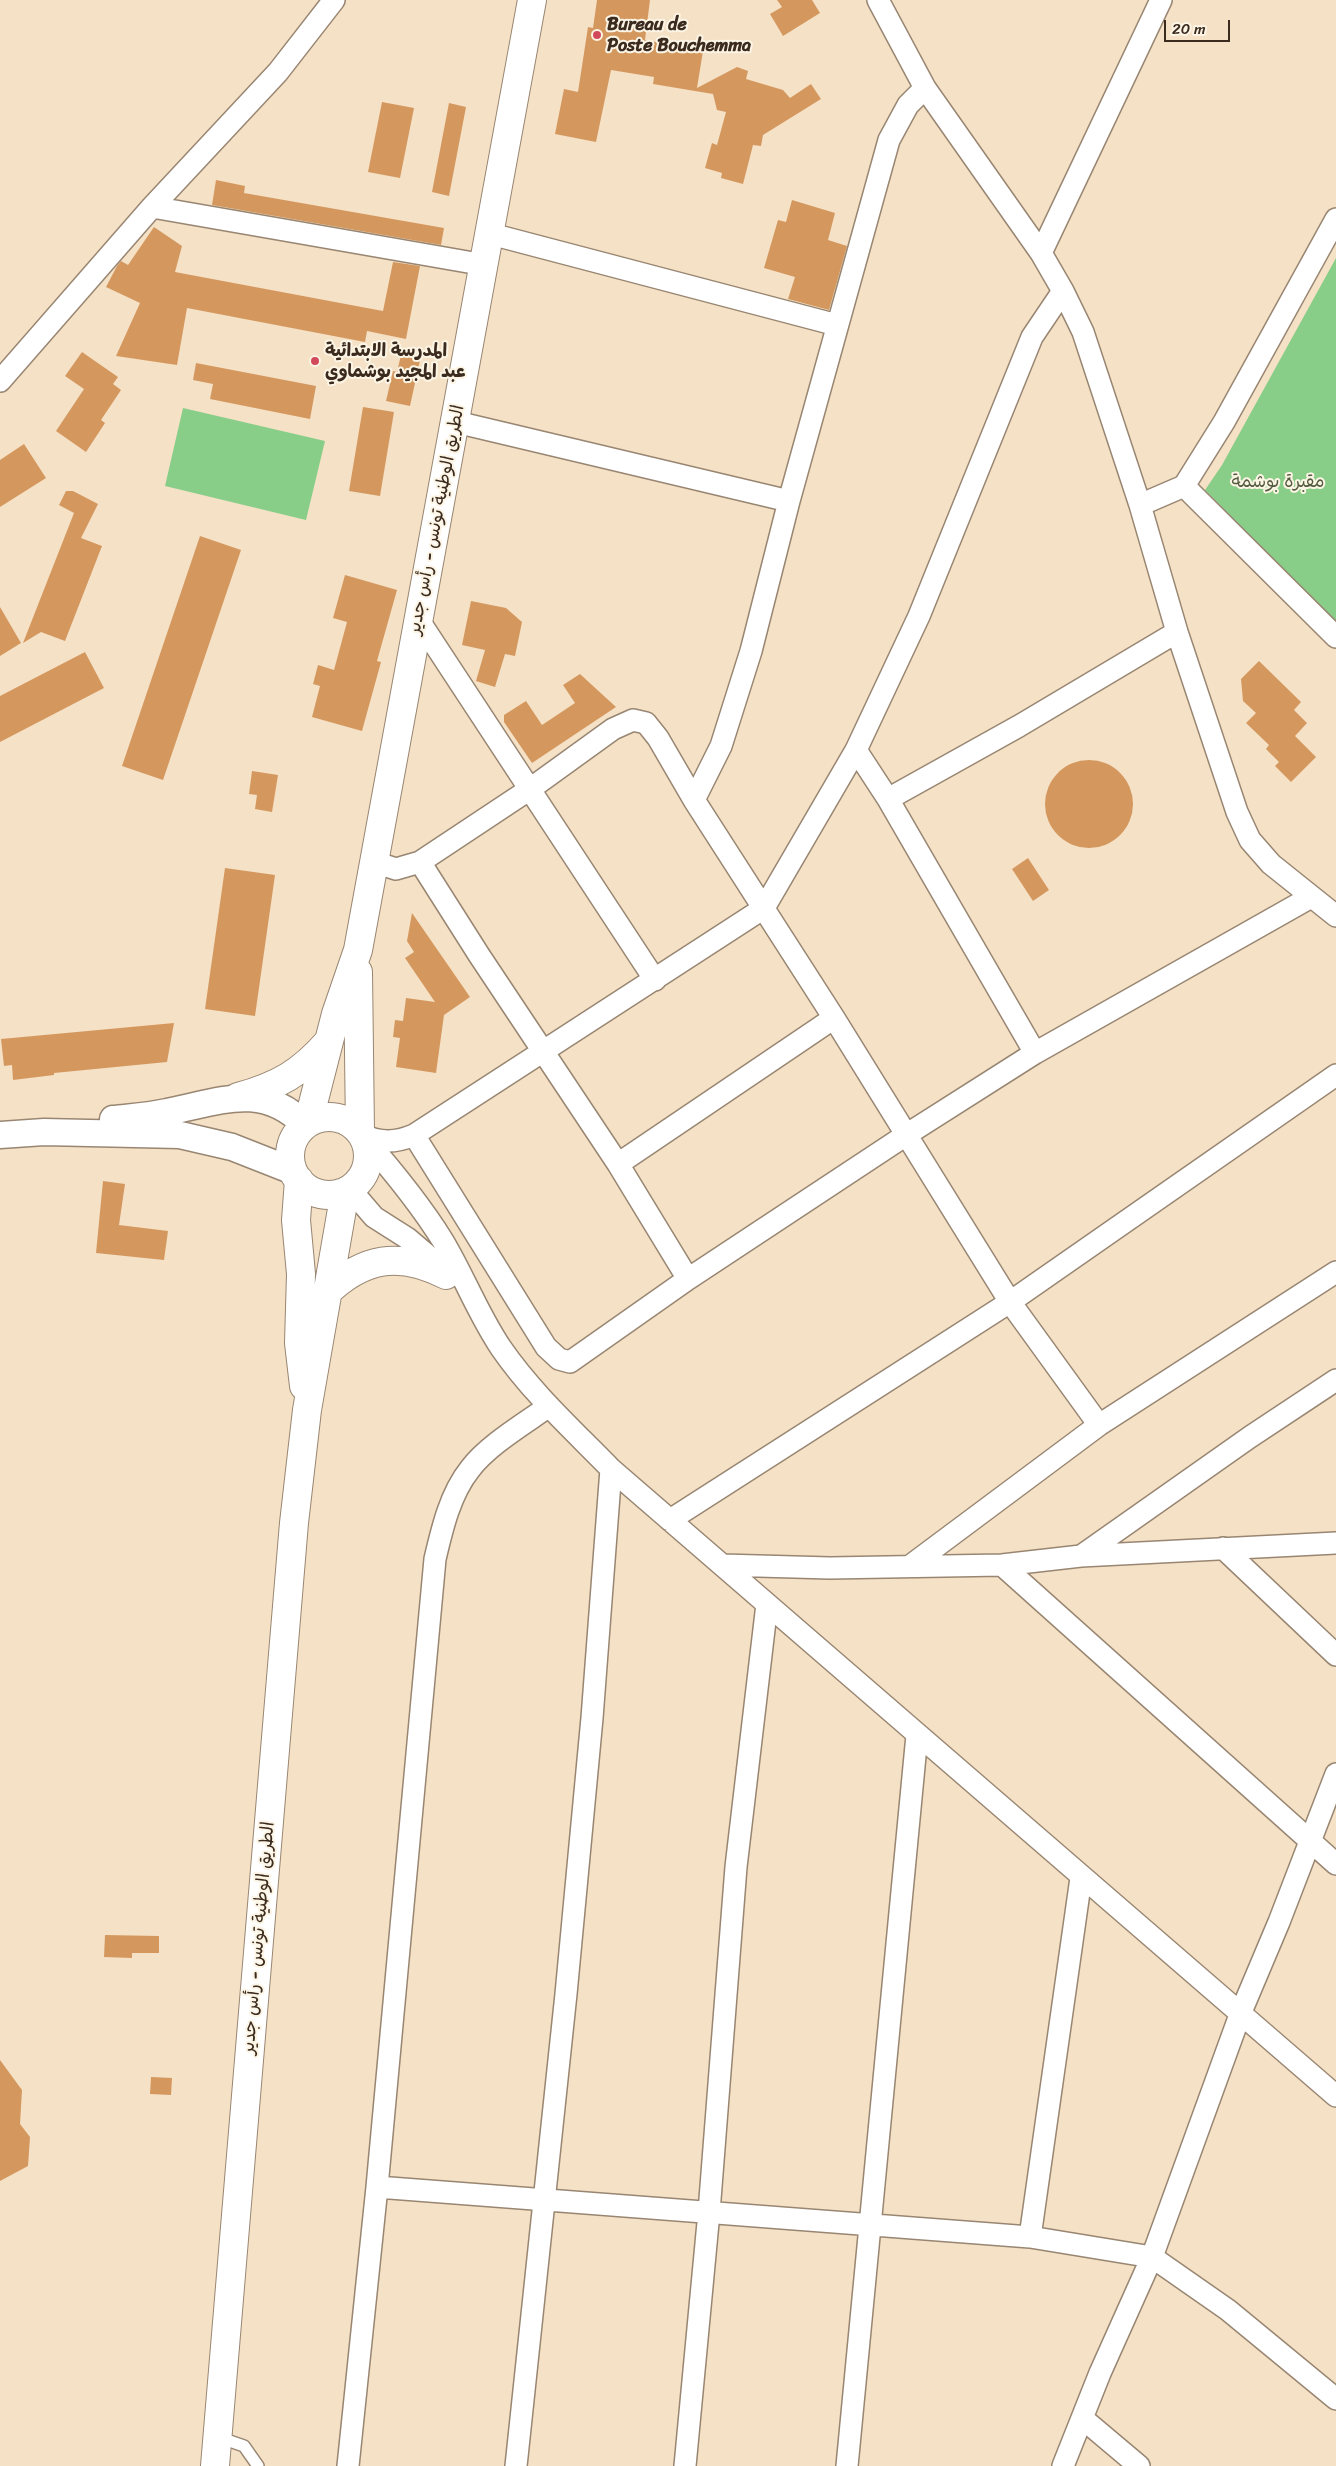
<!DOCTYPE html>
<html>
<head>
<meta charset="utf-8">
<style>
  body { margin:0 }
  #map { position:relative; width:1336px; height:2466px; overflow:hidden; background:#f5e1c6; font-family:Sriracha,sans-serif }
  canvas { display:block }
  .scale { position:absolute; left:1164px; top:20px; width:66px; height:22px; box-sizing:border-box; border:2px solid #3b2a1e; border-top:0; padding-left:6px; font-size:15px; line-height:18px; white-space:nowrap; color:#3b2a1e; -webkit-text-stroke:4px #fcf5e5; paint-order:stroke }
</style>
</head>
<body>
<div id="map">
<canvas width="1336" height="2466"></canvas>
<div class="scale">20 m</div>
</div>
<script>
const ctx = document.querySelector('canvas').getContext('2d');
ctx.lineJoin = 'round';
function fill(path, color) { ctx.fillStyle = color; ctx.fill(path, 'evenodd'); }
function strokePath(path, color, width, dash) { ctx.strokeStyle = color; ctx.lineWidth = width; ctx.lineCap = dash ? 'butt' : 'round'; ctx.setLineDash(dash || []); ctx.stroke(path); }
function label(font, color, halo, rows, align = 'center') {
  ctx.font = font + ' Sriracha,"Playpen Sans Arabic",sans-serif'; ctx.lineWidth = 4; ctx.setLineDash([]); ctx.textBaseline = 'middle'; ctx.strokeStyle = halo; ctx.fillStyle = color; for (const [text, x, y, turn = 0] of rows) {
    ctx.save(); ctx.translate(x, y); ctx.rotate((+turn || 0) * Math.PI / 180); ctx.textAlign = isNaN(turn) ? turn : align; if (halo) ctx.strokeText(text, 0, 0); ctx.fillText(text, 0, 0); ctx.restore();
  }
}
const green = new Path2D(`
  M 1336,258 L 1336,624 L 1205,490 L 1222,465 Z
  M 183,408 L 325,441 L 306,520 L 165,486 Z`);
const building = new Path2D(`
  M 597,0 L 650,0 L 645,40 L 703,51 L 697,88 L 737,67 L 748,71 L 746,79 L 783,90 L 790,98 L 811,84 L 821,99 L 763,135 L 761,146 L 753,145 L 743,184 L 721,178 L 722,173 L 705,168 L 712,143 L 717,145 L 726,112 L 717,110 L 713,94 L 653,84 L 654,77 L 611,70 L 596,142 L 555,134 L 564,89 L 578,92 L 588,27 L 593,28 Z
  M 777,0 L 812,0 L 820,13 L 783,36 L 770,14 L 782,7 Z
  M 382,102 L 414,108 L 400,178 L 368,172 Z
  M 449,103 L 466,107 L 449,196 L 432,192 Z
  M 216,180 L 245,186 L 244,193 L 444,228 L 441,245 L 212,205 Z
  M 792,200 L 835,213 L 828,240 L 847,246 L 829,310 L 788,299 L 795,277 L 764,268 L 778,220 L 786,222 Z
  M 154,227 L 182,246 L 175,272 L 383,311 L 393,262 L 420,266 L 406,339 L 367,331 L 365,342 L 187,308 L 177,365 L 116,356 L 140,303 L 106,287 L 117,266 L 121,261 L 128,265 Z
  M 82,352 L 118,377 L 113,384 L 121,390 L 101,420 L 105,423 L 86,452 L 56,431 L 84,389 L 65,376 Z
  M 401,355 L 420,360 L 410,406 L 386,401 L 393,371 L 397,372 Z
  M 196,363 L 316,386 L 310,419 L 210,399 L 213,384 L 193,380 Z
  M 363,407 L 394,412 L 380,496 L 349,491 Z
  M 24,444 L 46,478 L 0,507 L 0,460 Z
  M 66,491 L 73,491 L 98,504 L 81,538 L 102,546 L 65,641 L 41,632 L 23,643 L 74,513 L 59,505 Z
  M 200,536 L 241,550 L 163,780 L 122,766 Z
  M 345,575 L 397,590 L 377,661 L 381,662 L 362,731 L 312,717 L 320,686 L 313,684 L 318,665 L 334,670 L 347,622 L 333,618 Z
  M 471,601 L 506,608 L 522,622 L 515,656 L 505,654 L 495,687 L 476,681 L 485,650 L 462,645 Z
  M 0,607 L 21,643 L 0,656 Z
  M 85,652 L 104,688 L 0,742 L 0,696 Z
  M 1259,661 L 1301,702 L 1294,710 L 1307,723 L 1295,736 L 1316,757 L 1291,782 L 1275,766 L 1279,762 L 1266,749 L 1269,745 L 1246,723 L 1256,713 L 1243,701 L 1241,679 Z
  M 580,674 L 616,707 L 532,763 L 504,722 L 504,715 L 526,701 L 542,725 L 575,703 L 563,685 Z
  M1045 804a44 44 0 1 1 88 0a44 44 0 1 1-88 0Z
  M 252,771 L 278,775 L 272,812 L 255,809 L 257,795 L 249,794 Z
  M 1028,858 L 1049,890 L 1033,901 L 1012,869 Z
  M 225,868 L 275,875 L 255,1016 L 205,1009 Z
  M 412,913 L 470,997 L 444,1015 L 436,1073 L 396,1067 L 400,1038 L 393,1037 L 395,1020 L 403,1021 L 406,998 L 435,1002 L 405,958 L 414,952 L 407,941 Z
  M 174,1023 L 167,1062 L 54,1073 L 54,1075 L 13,1080 L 12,1065 L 4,1066 L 1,1039 Z
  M 103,1181 L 125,1184 L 119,1225 L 168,1231 L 164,1260 L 96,1253 Z
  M 105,1935 L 159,1936 L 159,1953 L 132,1953 L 132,1958 L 104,1957 Z
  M 0,2060 L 22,2090 L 20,2124 L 30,2137 L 28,2166 L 0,2181 Z
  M 151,2077 L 172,2078 L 171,2095 L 150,2094 Z`);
const service = new Path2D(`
  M 218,2437 L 244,2446 L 258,2466`);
const minor = new Path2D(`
  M 878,0 L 925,88 L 1041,253 L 1063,291 L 1083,332 L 1140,505 L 1177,632 L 1237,812 L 1250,840 L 1271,864 L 1336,916
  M 152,207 L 485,265
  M 491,234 L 837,325
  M 1041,253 L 1161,0
  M 0,381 L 152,207 L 278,72 L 334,0
  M 456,422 L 789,501
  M 1184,486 L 1336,637
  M 1140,505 L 1184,486 L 1224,422 L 1336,219
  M 418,619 L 655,980
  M 856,750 L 888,799 L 1035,1053
  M 888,799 L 1019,726 L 1177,632
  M 694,800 L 721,746 L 751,651 L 789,501 L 889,140 L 908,105 L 925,88
  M 374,862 L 396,869 L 420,862 L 530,789 L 613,729 L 633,720 L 646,723 L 658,738 L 694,800 L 834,1018 L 1010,1302 L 1099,1425
  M 420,862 L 479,955 L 618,1164 L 688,1279
  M 362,1135 C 381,1143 395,1143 414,1135 L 764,908 L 856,750 L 919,616 L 1032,337 L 1063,291
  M 414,1135 L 546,1347 L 559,1359 L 570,1362 L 688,1279 L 906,1135 L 1035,1053 L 1311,897
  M 364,1138 C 393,1171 420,1204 443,1241 C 464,1276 478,1314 501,1348 C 532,1393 573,1430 611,1469 L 1336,2096
  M 618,1164 L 834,1018
  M 350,1189 L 374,1217 L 407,1238 L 427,1255 L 442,1271
  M 670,1520 L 1010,1302 L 1336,1075
  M 1223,1548 L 1336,1655
  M 1081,1556 L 1250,1437 L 1336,1380
  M 722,1565 L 830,1568 L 1002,1565 L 1081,1556 L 1336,1543
  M 1002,1565 L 1336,1864
  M 910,1566 L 1099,1425 L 1336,1272
  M 377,2187 L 1030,2237 L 1152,2257 L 1228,2310 L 1336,2399
  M 1030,2237 L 1081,1878
  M 1082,2418 L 1139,2466
  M 348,2466 L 377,2187 L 435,1559 C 442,1529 450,1494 470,1469 C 488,1445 524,1424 549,1406
  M 516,2466 L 566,1994 L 592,1718 L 611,1469
  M 685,2466 L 709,2212 L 736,1867 L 767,1604
  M 847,2466 L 917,1735
  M 1063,2466 L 1100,2373 L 1152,2257 L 1241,2012 L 1279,1922 L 1336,1774`);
const tertiary = new Path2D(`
  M 113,1119 C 131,1117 150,1116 167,1112 C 219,1102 262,1081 305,1125
  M 0,1135 L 44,1132 L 180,1135 L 232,1147 L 293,1171`);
const primary = new Path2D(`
  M 358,972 L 360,1132
  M 238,1097 C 278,1086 301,1073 328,1042
  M290 1156a39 39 0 1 1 78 0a39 39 0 1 1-78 0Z
  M 308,1123 L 336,1014 L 358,950 L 532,0
  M 299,1180 L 296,1220 L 301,1274 L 299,1343 L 304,1386
  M 325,1294 C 363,1257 399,1251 446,1275
  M 215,2466 L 294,1523 L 307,1410 L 345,1192`);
const markers = [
  [597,35,5,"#d1495b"],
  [315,361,5,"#d1495b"]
];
const poiNames = [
  ["Bureau de",607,25],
  ["Poste Bouchemma",607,46],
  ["المدرسة الابتدائية",325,351],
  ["عبد المجيد بوشماوي",325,372]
];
const parkNames = [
  ["مقبرة بوشمة",1278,482]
];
const streetNames = [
  ["الطريق الوطنية تونس - رأس جدير",437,520,-79],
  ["الطريق الوطنية تونس - رأس جدير",259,1938,-85]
];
fill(green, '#89ce88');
fill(building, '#d4985f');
strokePath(service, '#988672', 14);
strokePath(minor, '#988672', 24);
strokePath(tertiary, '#988672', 29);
strokePath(primary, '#988672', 30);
strokePath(service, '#fff', 11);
strokePath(minor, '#fff', 21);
strokePath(tertiary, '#fff', 26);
strokePath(primary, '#fff', 28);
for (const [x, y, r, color] of markers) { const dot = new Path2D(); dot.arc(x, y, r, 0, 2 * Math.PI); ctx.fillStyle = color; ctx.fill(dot); strokePath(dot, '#fcf5e5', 2); }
label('bold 18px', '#3b2a1e', '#fcf5e5', poiNames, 'left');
label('18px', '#525b3e', '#fcf5e5', parkNames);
label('18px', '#3b2a1e', '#fcf5e5', streetNames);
</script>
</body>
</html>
